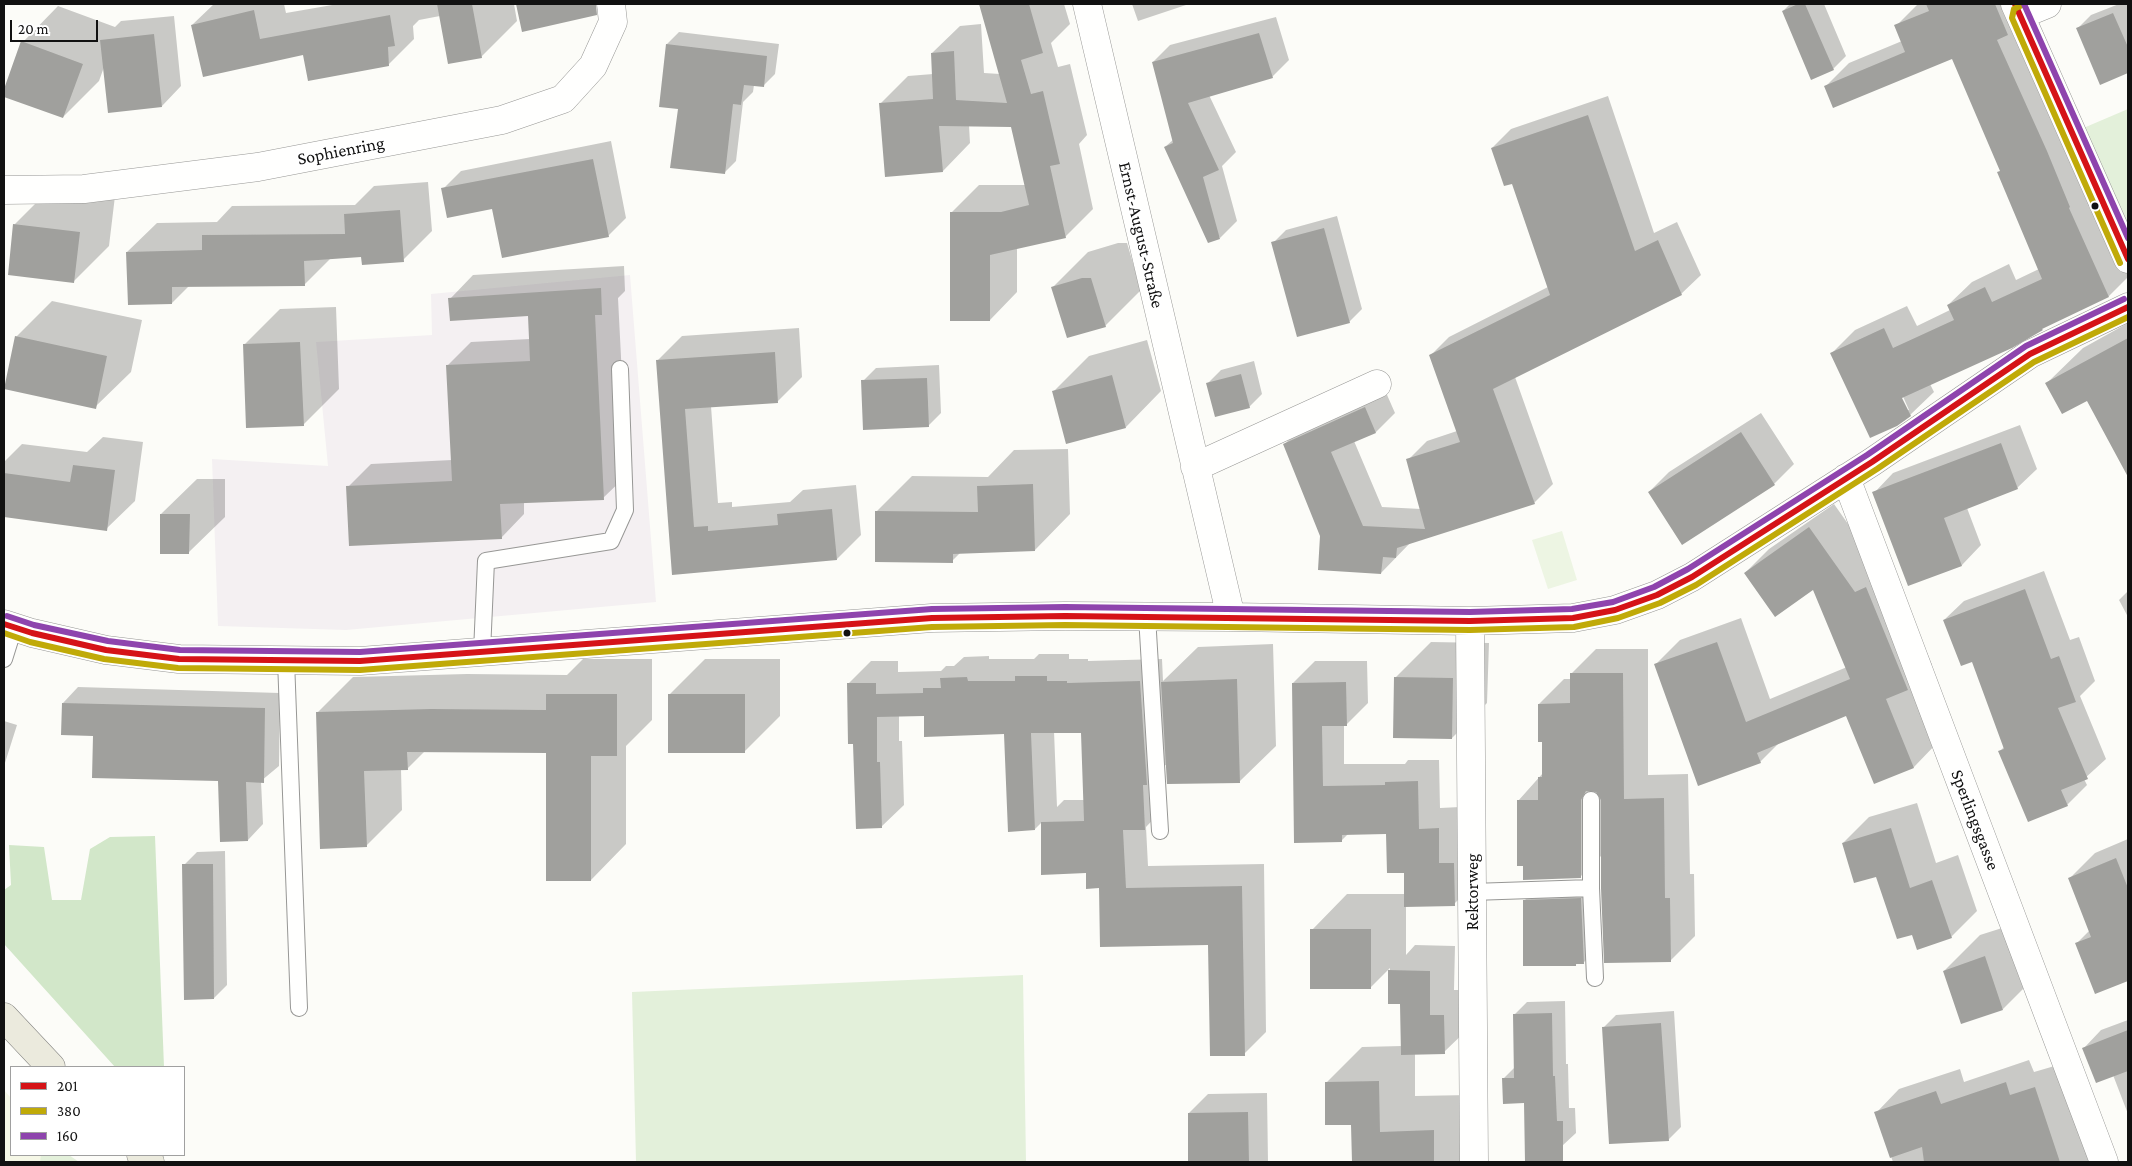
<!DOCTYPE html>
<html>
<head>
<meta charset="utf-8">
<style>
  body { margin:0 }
  #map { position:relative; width:2132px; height:1166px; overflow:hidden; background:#fcfcf8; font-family:"Crimson Pro",serif }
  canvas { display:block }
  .frame { position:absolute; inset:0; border:5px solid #111; pointer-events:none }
  .legend { position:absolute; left:10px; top:1066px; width:175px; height:90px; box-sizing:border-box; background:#fff; border:1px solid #a0a0a0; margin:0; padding:6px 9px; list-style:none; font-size:15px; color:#111 }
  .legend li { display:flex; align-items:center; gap:10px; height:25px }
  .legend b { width:25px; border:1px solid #a0a0a0 }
  .scale { position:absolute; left:10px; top:20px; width:88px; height:22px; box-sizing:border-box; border:2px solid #111; border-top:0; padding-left:6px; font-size:15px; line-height:18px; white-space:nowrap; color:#111; -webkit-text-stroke:4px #fff; paint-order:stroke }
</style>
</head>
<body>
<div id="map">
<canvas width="2132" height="1166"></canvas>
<div class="frame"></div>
<ul class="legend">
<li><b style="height:6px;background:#d51317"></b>201</li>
<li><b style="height:6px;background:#c0aa08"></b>380</li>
<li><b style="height:6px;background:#8e44ad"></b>160</li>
</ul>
<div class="scale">20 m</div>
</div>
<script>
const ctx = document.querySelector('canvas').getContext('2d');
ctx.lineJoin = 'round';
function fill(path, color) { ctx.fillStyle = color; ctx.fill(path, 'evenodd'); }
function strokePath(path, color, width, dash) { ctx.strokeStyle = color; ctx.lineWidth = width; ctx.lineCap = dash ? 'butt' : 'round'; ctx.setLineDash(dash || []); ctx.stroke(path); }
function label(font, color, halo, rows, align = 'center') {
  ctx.font = font + ' "Crimson Pro",serif'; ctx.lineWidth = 5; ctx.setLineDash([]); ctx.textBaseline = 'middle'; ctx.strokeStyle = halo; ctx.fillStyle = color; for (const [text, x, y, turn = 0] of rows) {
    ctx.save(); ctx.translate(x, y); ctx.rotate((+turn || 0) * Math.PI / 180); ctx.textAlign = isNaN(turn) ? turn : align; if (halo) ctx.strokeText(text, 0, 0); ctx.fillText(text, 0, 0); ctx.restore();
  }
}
const industrial = new Path2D(`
  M 630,275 L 656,602 L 346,630 L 218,626 L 212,459 L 328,466 L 316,342 L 432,335 L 431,294 Z`);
const farmland = new Path2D(`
  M 4,1090 L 11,1098 L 11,1155 L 42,1155 L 42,1162 L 4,1162 Z`);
const green = new Path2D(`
  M 2128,109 L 2128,261 L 2067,135 Z
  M 1023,975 L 1026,1162 L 636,1162 L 632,992 Z
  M 41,1155 L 69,1155 L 79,1162 L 40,1162 Z`);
const forest = new Path2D(`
  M 155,836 L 164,1067 L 115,1067 L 4,944 L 4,890 L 11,885 L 9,845 L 44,847 L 52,900 L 81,900 L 90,849 L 110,837 Z`);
const pitch = new Path2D(`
  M 1562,531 L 1577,580 L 1548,589 L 1532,540 Z`);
const shadow = new Path2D(`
  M 214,4 L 284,4 L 286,13 L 338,4 L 514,4 L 517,21 L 481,57 L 440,16 L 419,20 L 413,26 L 414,39 L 388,65 L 304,53 L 192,25 Z
  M 517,4 L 568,4 L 570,15 L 523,30 Z
  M 981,4 L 1064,4 L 1070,24 L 1051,43 L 1058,67 L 1070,64 L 1087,135 L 1079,144 L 1093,209 L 1065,237 L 1017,248 L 1017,292 L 990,320 L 952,212 L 979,185 L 1026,185 L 1012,126 L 969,125 L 970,143 L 943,171 L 880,104 L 908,76 L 933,74 L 932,53 L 960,26 L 981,24 L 984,73 L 1000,74 Z
  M 1132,4 L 1189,4 L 1138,21 Z
  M 1790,4 L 1824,4 L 1846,56 L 1833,69 L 1783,11 Z
  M 1918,4 L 2028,4 L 2128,264 L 2128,277 L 2109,296 L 2046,325 L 2011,347 L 1930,384 L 1934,392 L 1910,415 L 1832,353 L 1855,330 L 1907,306 L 1917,326 L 1950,310 L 1948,305 L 1972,282 L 2009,264 L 2016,280 L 2039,269 L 2001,170 L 1953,57 L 1826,86 L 1849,63 L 1902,41 L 1896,26 ZM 1901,392 L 1909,410 L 1906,410 L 1899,393 Z
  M 2119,4 L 2128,4 L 2128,72 L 2101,84 L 2078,28 L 2091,15 Z
  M 58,6 L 115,27 L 121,21 L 174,16 L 181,86 L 162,106 L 104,67 L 99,81 L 63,117 L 4,95 L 23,42 Z
  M 1276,17 L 1289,60 L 1272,77 L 1209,95 L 1236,152 L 1222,166 L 1237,221 L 1220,238 L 1165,147 L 1174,139 L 1153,62 L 1170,45 Z
  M 679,32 L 779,44 L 775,74 L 763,86 L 754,85 L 753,92 L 743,102 L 736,161 L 724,173 L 679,108 L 667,44 Z
  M 1608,96 L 1654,233 L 1677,222 L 1701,275 L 1681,294 L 1515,377 L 1553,484 L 1534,503 L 1411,542 L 1381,573 L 1322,536 L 1284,445 L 1303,425 L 1384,388 L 1395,413 L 1376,432 L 1354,441 L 1382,507 L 1421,509 L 1408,460 L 1427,441 L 1457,431 L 1430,356 L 1449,337 L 1548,287 L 1512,182 L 1492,148 L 1511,129 Z
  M 611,141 L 626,218 L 608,236 L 493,208 L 443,189 L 461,171 Z
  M 428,182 L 432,231 L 403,260 L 362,256 L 331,258 L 304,285 L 189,286 L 172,303 L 127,252 L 157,223 L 217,222 L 232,206 L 355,205 L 374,186 Z
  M 50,189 L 115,196 L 109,246 L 74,281 L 14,225 Z
  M 1337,216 L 1362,309 L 1349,322 L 1273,243 L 1286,230 Z
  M 1118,243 L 1127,243 L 1141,290 L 1105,326 L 1053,287 L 1088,252 Z
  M 624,266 L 625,291 L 618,298 L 627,475 L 603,498 L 524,502 L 524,514 L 501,538 L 348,487 L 371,464 L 452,460 L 448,365 L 471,342 L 530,339 L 529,314 L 450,299 L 473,275 Z
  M 52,301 L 142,320 L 131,372 L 95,407 L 16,337 Z
  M 336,307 L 339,389 L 303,425 L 244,345 L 280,309 Z
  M 2128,323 L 2128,470 L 2127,471 L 2087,399 L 2047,383 L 2083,348 Z
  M 799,328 L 802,377 L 778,401 L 711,406 L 718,503 L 732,502 L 732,507 L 790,502 L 803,490 L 856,485 L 861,535 L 837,559 L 673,574 L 657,361 L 682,336 Z
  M 1147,340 L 1161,391 L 1126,427 L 1053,392 L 1089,356 Z
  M 1254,361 L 1262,394 L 1249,407 L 1208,383 L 1221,370 Z
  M 939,365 L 941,413 L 928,426 L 863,381 L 876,368 Z
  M 1761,413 L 1794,464 L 1774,484 L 1683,543 L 1649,492 L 1669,472 Z
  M 2020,425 L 2037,469 L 2017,488 L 1967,508 L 1981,545 L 1962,565 L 1909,584 L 1874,493 L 1893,473 Z
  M 103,437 L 143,442 L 135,501 L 106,529 L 4,516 L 4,462 L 22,444 L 87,452 Z
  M 1068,449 L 1070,514 L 1035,550 L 961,552 L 952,561 L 877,511 L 912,476 L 988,477 L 1014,450 Z
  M 197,479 L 225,479 L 225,517 L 189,552 L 161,514 Z
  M 1834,504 L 1879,568 L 1890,564 L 1932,665 L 1913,683 L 1938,742 L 1914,767 L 1875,782 L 1846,715 L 1780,742 L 1760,762 L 1655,665 L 1680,640 L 1741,618 L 1770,699 L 1847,667 L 1813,588 L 1745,573 L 1769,549 Z
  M 2044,571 L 2070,640 L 2079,637 L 2095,681 L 2080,696 L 2106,759 L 2084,779 L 2087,785 L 2067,805 L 2000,751 L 2005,746 L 1972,660 L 1944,620 L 1964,601 Z
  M 2128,591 L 2128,617 L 2119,600 Z
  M 1431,642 L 1489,643 L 1487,703 L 1452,738 L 1395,678 Z
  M 1273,644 L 1276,746 L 1240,781 L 1165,765 L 1166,806 L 1146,827 L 1148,866 L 1264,864 L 1266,1032 L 1244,1054 L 1210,944 L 1101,887 L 1088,872 L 1043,874 L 1042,822 L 1035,829 L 1005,733 L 925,715 L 899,715 L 899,741 L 902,741 L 904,805 L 881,827 L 854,742 L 848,684 L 871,661 L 898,661 L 898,672 L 941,671 L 946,666 L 954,666 L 964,657 L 989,656 L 989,659 L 1034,659 L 1039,654 L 1069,654 L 1069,659 L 1088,659 L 1088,661 L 1162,659 L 1163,681 L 1198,647 ZM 1054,731 L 1083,731 L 1085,800 L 1064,800 L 1057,807 Z
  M 1596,649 L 1648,649 L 1648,775 L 1688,774 L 1690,874 L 1694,874 L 1695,936 L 1670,961 L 1602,855 L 1580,877 L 1518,801 L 1543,773 L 1543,740 L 1539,704 L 1564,679 L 1571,679 L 1571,674 Z
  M 583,659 L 652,659 L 652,720 L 626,746 L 626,844 L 591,880 L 547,752 L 425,751 L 407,769 L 401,769 L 402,810 L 366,846 L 318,712 L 353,677 L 467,674 L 567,675 Z
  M 705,659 L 780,659 L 780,716 L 744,752 L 669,695 Z
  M 1315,661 L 1367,661 L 1368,703 L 1346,725 L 1344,725 L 1344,764 L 1405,764 L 1408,760 L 1439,760 L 1440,808 L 1460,807 L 1476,882 L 1454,904 L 1406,906 L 1406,955 L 1415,945 L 1455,946 L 1454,990 L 1469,990 L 1470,1027 L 1444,1052 L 1415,1053 L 1415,1096 L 1469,1095 L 1465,1162 L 1353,1162 L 1352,1124 L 1326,1083 L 1362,1047 L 1402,1046 L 1401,1003 L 1389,1003 L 1390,968 L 1370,988 L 1312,930 L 1347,894 L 1405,894 L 1405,872 L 1387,833 L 1348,834 L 1341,841 L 1295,842 L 1293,683 Z
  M 78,687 L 280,693 L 279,766 L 261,781 L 263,824 L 248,840 L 219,780 L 94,734 L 63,703 Z
  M 4,721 L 17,725 L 4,766 Z
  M 1917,803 L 1936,863 L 1958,855 L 1977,911 L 1951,937 L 1913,933 L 1876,875 L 1843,843 L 1869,817 Z
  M 2128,839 L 2128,979 L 2095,992 L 2076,944 L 2090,930 L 2069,879 L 2095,853 Z
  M 225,851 L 227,985 L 214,998 L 184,865 L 197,852 Z
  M 1594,886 L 1597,949 L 1584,962 L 1578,963 L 1575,965 L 1524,901 L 1537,888 Z
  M 2021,922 L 2038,974 L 2003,1009 L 1944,971 L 1980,935 Z
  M 1565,1001 L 1566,1064 L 1568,1064 L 1569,1108 L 1575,1108 L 1576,1133 L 1562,1146 L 1525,1102 L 1503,1079 L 1515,1067 L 1514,1015 L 1527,1002 Z
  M 1674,1011 L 1681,1127 L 1668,1140 L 1603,1028 L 1616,1015 Z
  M 2128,1020 L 2128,1114 L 2113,1075 L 2084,1048 L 2101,1030 Z
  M 2029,1060 L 2034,1072 L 2058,1065 L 2096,1162 L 1988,1162 L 1981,1136 L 1950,1146 L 1955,1162 L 1893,1162 L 1876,1113 L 1899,1089 L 1960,1069 L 1964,1082 Z
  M 1267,1093 L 1268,1162 L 1189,1162 L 1189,1113 L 1208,1094 Z`);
const building = new Path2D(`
  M 437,4 L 472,4 L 482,58 L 448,64 Z
  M 516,4 L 596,4 L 597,15 L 522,32 Z
  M 979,4 L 1029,4 L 1043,53 L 1021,60 L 1031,94 L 1043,91 L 1060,164 L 1050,166 L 1066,238 L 990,255 L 990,321 L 950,321 L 950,212 L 1001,212 L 1029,205 L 1011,127 L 939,126 L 943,172 L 885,177 L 879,103 L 933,99 L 931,53 L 954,51 L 956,100 L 1007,103 Z
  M 1798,4 L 1805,4 L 1834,70 L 1811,80 L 1782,11 Z
  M 1926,4 L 1995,4 L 2008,35 L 1997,40 L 2047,151 L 2070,207 L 2069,208 L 2109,297 L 2042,329 L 2043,330 L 2012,348 L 1902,398 L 1911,416 L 1897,426 L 1870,438 L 1830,353 L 1884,328 L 1893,348 L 1954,320 L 1947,305 L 1985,287 L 1992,302 L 2042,279 L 1997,172 L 2000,171 L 1952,59 L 1833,108 L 1824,86 L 1905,52 L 1894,25 L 1929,11 Z
  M 254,10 L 260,39 L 390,15 L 395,46 L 388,47 L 389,66 L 308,81 L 303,55 L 203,77 L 191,25 Z
  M 2113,13 L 2128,47 L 2128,73 L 2100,85 L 2076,28 Z
  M 1259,33 L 1273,78 L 1188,103 L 1219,170 L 1203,177 L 1220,239 L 1208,243 L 1164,147 L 1173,143 L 1152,62 Z
  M 154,34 L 162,107 L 108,113 L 100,40 Z
  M 21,41 L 83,64 L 63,118 L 4,97 L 4,89 Z
  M 666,44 L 767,56 L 764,87 L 744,85 L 741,105 L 733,104 L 725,174 L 670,168 L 678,109 L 659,107 Z
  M 1588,115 L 1635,251 L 1658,240 L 1682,295 L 1493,389 L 1535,504 L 1397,548 L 1396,558 L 1383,557 L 1381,574 L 1318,570 L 1320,536 L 1283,444 L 1365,407 L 1376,433 L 1331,452 L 1363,526 L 1425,529 L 1406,459 L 1460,442 L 1429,355 L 1550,295 L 1512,184 L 1504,186 L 1491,148 Z
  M 593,159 L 609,237 L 502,258 L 492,209 L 447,218 L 441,188 Z
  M 400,210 L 404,262 L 362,265 L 361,257 L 304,261 L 305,286 L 172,287 L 172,304 L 128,305 L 126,252 L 202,250 L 202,235 L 345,234 L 344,214 Z
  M 13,224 L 80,232 L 74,283 L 8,275 Z
  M 1324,228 L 1350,323 L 1297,337 L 1271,242 Z
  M 1082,278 L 1091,278 L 1106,327 L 1067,338 L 1051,287 Z
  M 601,288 L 602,315 L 595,315 L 604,500 L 500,504 L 502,539 L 349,546 L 346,486 L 452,481 L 446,365 L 530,361 L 528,316 L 450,321 L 448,298 Z
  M 15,336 L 107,356 L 96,409 L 4,389 Z
  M 2128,338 L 2128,477 L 2087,401 L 2062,414 L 2045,383 Z
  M 300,342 L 304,426 L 246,428 L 243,344 Z
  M 775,352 L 778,403 L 685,409 L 694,527 L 708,526 L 708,531 L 778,525 L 777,514 L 832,509 L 837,560 L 672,575 L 656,360 Z
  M 1241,374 L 1250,408 L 1215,417 L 1206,383 Z
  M 1112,375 L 1126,428 L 1066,444 L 1052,391 Z
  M 927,378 L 929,427 L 863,430 L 861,380 Z
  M 1741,432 L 1775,485 L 1682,545 L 1648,492 Z
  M 2001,443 L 2018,489 L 1944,518 L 1962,566 L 1908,586 L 1872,492 Z
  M 73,465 L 115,470 L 107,531 L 4,517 L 4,473 L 70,482 Z
  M 1033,484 L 1035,551 L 953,554 L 953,563 L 875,562 L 875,511 L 978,512 L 977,486 Z
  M 160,514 L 190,514 L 189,554 L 160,554 Z
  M 1809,527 L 1855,592 L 1866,587 L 1908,690 L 1886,699 L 1914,768 L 1874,784 L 1846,716 L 1757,753 L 1761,763 L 1698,786 L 1654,664 L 1717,642 L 1746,722 L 1850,679 L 1813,590 L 1775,617 L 1744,573 Z
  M 2025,589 L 2051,659 L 2059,656 L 2076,702 L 2058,708 L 2088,779 L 2061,790 L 2068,806 L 2028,822 L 1998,751 L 2004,749 L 1972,662 L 1961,666 L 1943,620 Z
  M 1570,673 L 1623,673 L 1624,799 L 1664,798 L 1665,898 L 1670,898 L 1671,962 L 1604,963 L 1601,888 L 1601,800 L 1596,792 L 1586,791 L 1581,800 L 1581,878 L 1523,880 L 1523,866 L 1517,866 L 1517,800 L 1538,800 L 1538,777 L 1542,777 L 1542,742 L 1538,742 L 1538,704 L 1570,703 Z
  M 1015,676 L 1047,676 L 1047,681 L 1067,681 L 1067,683 L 1140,681 L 1147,785 L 1143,785 L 1145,830 L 1123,830 L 1126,888 L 1242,886 L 1245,1056 L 1210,1056 L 1208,945 L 1100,947 L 1099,888 L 1086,889 L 1086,873 L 1041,875 L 1041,822 L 1084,821 L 1081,733 L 1031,733 L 1035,830 L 1008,832 L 1004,734 L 924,737 L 924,716 L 877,717 L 877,762 L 880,762 L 882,828 L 856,829 L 853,744 L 848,744 L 847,683 L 876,683 L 876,694 L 923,693 L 923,688 L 941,688 L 940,678 L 967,677 L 968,681 L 1015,681 Z
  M 1394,677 L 1453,678 L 1452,739 L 1393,738 Z
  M 1237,679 L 1240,783 L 1167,784 L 1161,682 Z
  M 1346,682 L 1347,726 L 1322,726 L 1323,786 L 1385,785 L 1385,782 L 1418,781 L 1419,829 L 1439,828 L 1439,863 L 1454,863 L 1455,906 L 1404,907 L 1404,873 L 1387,873 L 1386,834 L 1342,835 L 1342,842 L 1294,843 L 1292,683 Z
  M 546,694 L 617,694 L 617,756 L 591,756 L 591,881 L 546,881 L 546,753 L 407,752 L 408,770 L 364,771 L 367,847 L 320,849 L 316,712 L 431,709 L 546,710 Z
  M 668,694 L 745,694 L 745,753 L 668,753 Z
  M 62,703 L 265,708 L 264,783 L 246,782 L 248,841 L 220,842 L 218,781 L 92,778 L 93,736 L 61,735 Z
  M 1891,828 L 1910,888 L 1932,880 L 1952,938 L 1917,950 L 1912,935 L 1897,939 L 1876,877 L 1854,883 L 1842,843 Z
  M 2116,858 L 2128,888 L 2128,981 L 2095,994 L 2075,943 L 2091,937 L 2068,878 Z
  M 182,864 L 213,864 L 214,999 L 184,1000 Z
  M 1581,898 L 1584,964 L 1576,964 L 1576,966 L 1523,966 L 1523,900 Z
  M 1310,929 L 1371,929 L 1371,989 L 1310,989 Z
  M 1985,956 L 2003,1010 L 1961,1024 L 1943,971 Z
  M 1388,970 L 1430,971 L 1430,1015 L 1444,1015 L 1445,1054 L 1401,1055 L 1400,1004 L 1388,1004 Z
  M 1552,1013 L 1553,1076 L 1555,1076 L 1557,1121 L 1563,1121 L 1563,1162 L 1525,1162 L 1524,1103 L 1503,1104 L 1502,1078 L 1514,1078 L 1513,1014 Z
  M 1661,1023 L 1669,1141 L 1609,1144 L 1602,1027 Z
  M 2128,1030 L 2128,1071 L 2096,1083 L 2082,1048 Z
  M 1379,1081 L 1380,1132 L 1434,1130 L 1434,1162 L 1352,1162 L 1351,1125 L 1325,1125 L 1325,1082 Z
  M 2006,1082 L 2010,1095 L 2035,1087 L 2060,1162 L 1924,1162 L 1922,1147 L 1890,1158 L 1874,1112 L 1936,1091 L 1941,1104 Z
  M 1248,1112 L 1249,1162 L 1188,1162 L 1188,1113 Z`);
const service = new Path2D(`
  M 1147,616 L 1160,831
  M 482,652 L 486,561 L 611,541 L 625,510 L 620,369
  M 4,659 L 14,627
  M 286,660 L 299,1008
  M 1591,800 L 1591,888
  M 1472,892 L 1591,888 L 1595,978`);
const minor = new Path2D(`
  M 1087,4 L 1231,617
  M 2015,4 L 2128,259
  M 2020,15 L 2047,4
  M 4,190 L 84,189 L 258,167 L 502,120 L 563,99 L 593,66 L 613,22 L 611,4
  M 1195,467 L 1377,384
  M 1846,478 L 2104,1162
  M 1470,621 L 1474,1162
  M 4,624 L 32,633 L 106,650 L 179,659 L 360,661 L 932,618 L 1065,616 L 1231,617 L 1470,621 L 1573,618 L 1615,610 L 1657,595 L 1692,577 L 1872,462 L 2030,354 L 2128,307`);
const primary = new Path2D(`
  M 4,1017 L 51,1067
  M 141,1155 L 150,1162`);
const bus1 = new Path2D(`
  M 2015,4 L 2128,259
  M 4,624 L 32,633 L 106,650 L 179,659 L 360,661 L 932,618 L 1065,616 L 1470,621 L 1573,618 L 1615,610 L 1657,595 L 1692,577 L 1872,462 L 2030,354 L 2128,307`);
const bus2 = new Path2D(`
  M 2024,4 L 2014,9 L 2012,18 L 2120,263
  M 4,633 L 30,642 L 104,659 L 178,668 L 360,670 L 932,627 L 1065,625 L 1470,630 L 1574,627 L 1618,618 L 1660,603 L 1696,585 L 1877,469 L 2034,362 L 2128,317`);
const bus3 = new Path2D(`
  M 2024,4 L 2128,238
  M 7,616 L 34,625 L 108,641 L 180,650 L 360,652 L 932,609 L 1065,607 L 1470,612 L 1572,609 L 1613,602 L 1654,587 L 1688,569 L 1867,455 L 2026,346 L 2124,299`);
const markers = [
  [2095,206,4.5,"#111"],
  [847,633,4.5,"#111"]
];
const streetNames = [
  ["Sophienring",341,151,-11],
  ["Ernst-August-Straße",1141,235,77],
  ["Sperlingsgasse",1975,820,69],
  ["Rektorweg",1472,892,-90]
];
fill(industrial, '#f4f0f2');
fill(farmland, '#f5f7e6');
fill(green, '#e3f0da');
fill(forest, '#d2e7c9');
fill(pitch, '#edf5e3');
fill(shadow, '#0003');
fill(building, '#a0a09d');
strokePath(service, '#979795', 18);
strokePath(minor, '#979795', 29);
strokePath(primary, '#848482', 29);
strokePath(service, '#fffffe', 16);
strokePath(minor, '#fffffe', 28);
strokePath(primary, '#ebeadd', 28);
strokePath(bus1, '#d51317', 6);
strokePath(bus2, '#c0aa08', 6);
strokePath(bus3, '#8e44ad', 6);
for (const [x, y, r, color] of markers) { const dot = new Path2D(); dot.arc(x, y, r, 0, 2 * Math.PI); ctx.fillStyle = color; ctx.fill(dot); strokePath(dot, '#fff', 2); }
label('18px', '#111', '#fff', streetNames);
</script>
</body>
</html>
